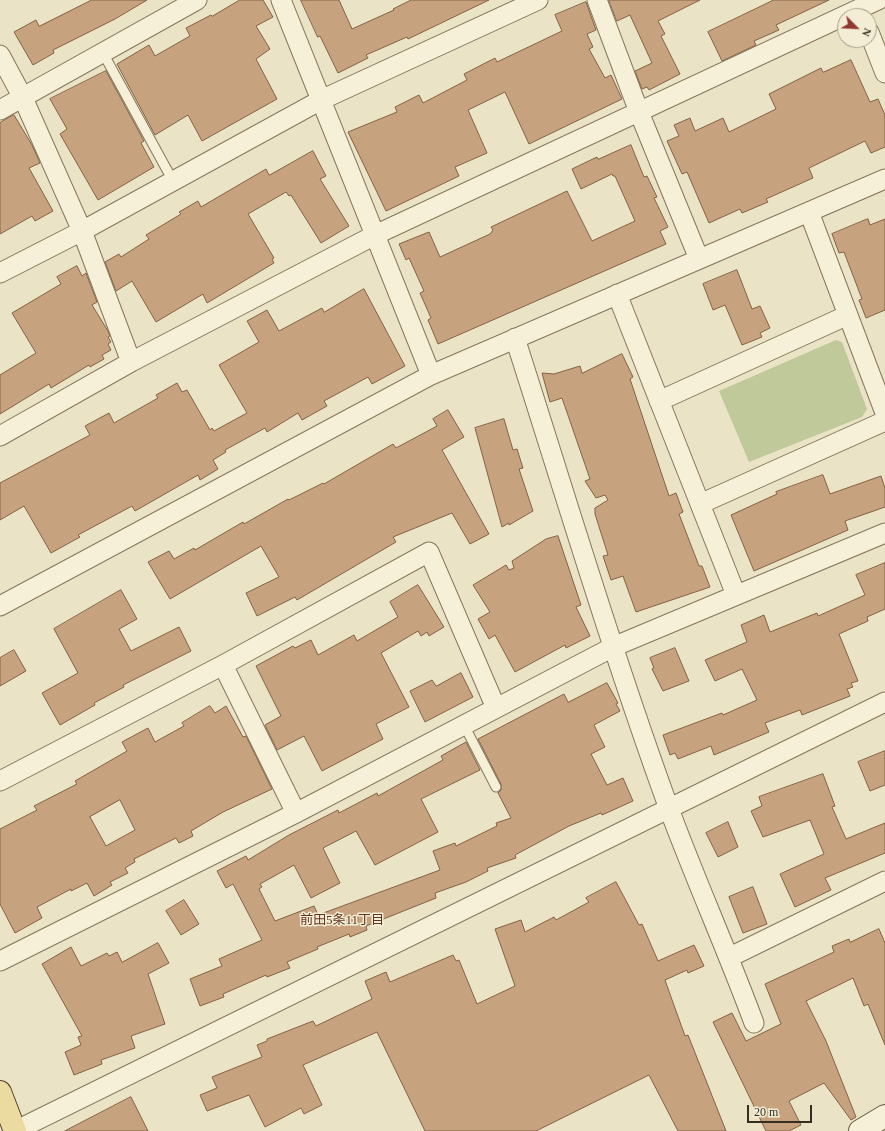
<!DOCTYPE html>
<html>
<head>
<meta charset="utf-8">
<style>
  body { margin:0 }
  #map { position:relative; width:885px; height:1131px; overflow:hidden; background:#ebe3c6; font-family:"Times New Roman",serif }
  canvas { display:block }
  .north { position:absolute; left:837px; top:8px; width:40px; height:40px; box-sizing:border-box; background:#f3edd5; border:1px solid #a7a08c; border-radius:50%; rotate:114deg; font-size:11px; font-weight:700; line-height:16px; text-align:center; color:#362c1f }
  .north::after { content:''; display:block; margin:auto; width:14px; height:18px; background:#903831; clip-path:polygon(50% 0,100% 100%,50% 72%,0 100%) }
  .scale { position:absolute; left:747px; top:1105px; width:65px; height:18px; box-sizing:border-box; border:2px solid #362c1f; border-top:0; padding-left:5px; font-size:12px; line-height:14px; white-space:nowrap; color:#362c1f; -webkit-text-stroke:3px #f3edd5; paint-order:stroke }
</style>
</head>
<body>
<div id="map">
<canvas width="885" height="1131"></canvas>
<div class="north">N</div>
<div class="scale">20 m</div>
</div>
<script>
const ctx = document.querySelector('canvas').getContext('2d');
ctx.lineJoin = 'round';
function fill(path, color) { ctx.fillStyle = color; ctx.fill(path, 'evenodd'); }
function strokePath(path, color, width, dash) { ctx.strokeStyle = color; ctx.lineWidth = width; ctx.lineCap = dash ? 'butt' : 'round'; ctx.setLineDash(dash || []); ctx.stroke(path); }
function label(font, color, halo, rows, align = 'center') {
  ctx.font = font + ' "Times New Roman","Noto Sans JP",serif'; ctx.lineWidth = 3; ctx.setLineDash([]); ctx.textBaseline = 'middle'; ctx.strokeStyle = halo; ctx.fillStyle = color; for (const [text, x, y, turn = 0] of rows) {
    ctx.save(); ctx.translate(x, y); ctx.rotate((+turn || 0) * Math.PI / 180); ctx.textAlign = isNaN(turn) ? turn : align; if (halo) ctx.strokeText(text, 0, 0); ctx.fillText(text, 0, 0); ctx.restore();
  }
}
const green = new Path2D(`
  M 836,340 L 842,342 L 867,409 L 862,417 L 749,462 L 719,391 Z`);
const building = new Path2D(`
  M 92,0 L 147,0 L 115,19 L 53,50 L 54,53 L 33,65 L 14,32 L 36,20 L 39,26 Z
  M 240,0 L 263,0 L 273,17 L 256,26 L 270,49 L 256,59 L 277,99 L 202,141 L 188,115 L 155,135 L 117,64 L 149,45 L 155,56 L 190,36 L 186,28 L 211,15 L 212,16 Z
  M 301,0 L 339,0 L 352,29 L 394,10 L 393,9 L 411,0 L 489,0 L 408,39 L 407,37 L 366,55 L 368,58 L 338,73 L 320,36 L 318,37 Z
  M 609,0 L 700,0 L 658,21 L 665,34 L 661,36 L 680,74 L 649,90 L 647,87 L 642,89 L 635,71 L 652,63 L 630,15 L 617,21 Z
  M 774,0 L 829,0 L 776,25 L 779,30 L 754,41 L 756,45 L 722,61 L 708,32 Z
  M 586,2 L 596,30 L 587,34 L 593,47 L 589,49 L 605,78 L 611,75 L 622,99 L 529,144 L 505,92 L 468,110 L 487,153 L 455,167 L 459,176 L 386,211 L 348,132 L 397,112 L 395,107 L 419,95 L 423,103 L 467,80 L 464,74 L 495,58 L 497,62 L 562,31 L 555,15 Z
  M 851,60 L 870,102 L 878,99 L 885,115 L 885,147 L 871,153 L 865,141 L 809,168 L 813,178 L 766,199 L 768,202 L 742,213 L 740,209 L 709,223 L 687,172 L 682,174 L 667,141 L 679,136 L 674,125 L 690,118 L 695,131 L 723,118 L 729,132 L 776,109 L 769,94 L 821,68 L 823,72 Z
  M 106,71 L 144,141 L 141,143 L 154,167 L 98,200 L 60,134 L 67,129 L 50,99 Z
  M 14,115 L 32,145 L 40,163 L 29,168 L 53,211 L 35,221 L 32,216 L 0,234 L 0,123 Z
  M 631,145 L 644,177 L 647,176 L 657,197 L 654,198 L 668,227 L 660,231 L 666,244 L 438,344 L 428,320 L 431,318 L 420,293 L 424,291 L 409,258 L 406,260 L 399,244 L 429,232 L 440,257 L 490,234 L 493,230 L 491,227 L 567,191 L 592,241 L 635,221 L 615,176 L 613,176 L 612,174 L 581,189 L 572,169 L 597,157 L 598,159 Z
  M 313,151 L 326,176 L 320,179 L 349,226 L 321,243 L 291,195 L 289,196 L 286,192 L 248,214 L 274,258 L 272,259 L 274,263 L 207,303 L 203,294 L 156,322 L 132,281 L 116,291 L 105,262 L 119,254 L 121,257 L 149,239 L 146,235 L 181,214 L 179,212 L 198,201 L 201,207 L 266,169 L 269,175 Z
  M 868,219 L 870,225 L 885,219 L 885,310 L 866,318 L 859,300 L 862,299 L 844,252 L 839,253 L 832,234 Z
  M 77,266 L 82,276 L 86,273 L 97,302 L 92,305 L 108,331 L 110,336 L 108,337 L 111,342 L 108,344 L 111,350 L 102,355 L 104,359 L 90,367 L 89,365 L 51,388 L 49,384 L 0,414 L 0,375 L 36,353 L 12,313 L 61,284 L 57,277 Z
  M 737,270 L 752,309 L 760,306 L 770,328 L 760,333 L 762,337 L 742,345 L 725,305 L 713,310 L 703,284 Z
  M 364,289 L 405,366 L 372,384 L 368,377 L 324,401 L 327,406 L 302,420 L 298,413 L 267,432 L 265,428 L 225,450 L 226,452 L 213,460 L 218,469 L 200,480 L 198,475 L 135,511 L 132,506 L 78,535 L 80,537 L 51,553 L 24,506 L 0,520 L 0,483 L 90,435 L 85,426 L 109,413 L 114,423 L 158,398 L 156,395 L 177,383 L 182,392 L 187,390 L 210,430 L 212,428 L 214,431 L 247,413 L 219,365 L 259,342 L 247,321 L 267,310 L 279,331 L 322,308 L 324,312 Z
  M 622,354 L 633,377 L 630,379 L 669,496 L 676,493 L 683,512 L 679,514 L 699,566 L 702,566 L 710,587 L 636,612 L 623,576 L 611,580 L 603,556 L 608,555 L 595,514 L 595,508 L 608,500 L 605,495 L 596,498 L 585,481 L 590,479 L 562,398 L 550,402 L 542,373 L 554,374 L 580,366 L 582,373 Z
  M 448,410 L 464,437 L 442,450 L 489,534 L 470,544 L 452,513 L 393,537 L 396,542 L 297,600 L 295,597 L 257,616 L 246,593 L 279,577 L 261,546 L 170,599 L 148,562 L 169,551 L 174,559 L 194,548 L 195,550 L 243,522 L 244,524 L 288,499 L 289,500 L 323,483 L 324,484 L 393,444 L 396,448 L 437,426 L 433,419 Z
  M 504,419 L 513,450 L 517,449 L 523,468 L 519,469 L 533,511 L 509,525 L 509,523 L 502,527 L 475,428 Z
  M 823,475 L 830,494 L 881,476 L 885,488 L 885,507 L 845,521 L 848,530 L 754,571 L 731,515 L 777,494 L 776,492 Z
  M 558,536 L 581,605 L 576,607 L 590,636 L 566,648 L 565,645 L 515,672 L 495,635 L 489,639 L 478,619 L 490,612 L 473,585 L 506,565 L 509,570 L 514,568 L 512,561 L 546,539 Z
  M 885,563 L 885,609 L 867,617 L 868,621 L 839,634 L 858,681 L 851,683 L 853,687 L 847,689 L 850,696 L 802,715 L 800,710 L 765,723 L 769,732 L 714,755 L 711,746 L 678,759 L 675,753 L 670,755 L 663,735 L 722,713 L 723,715 L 757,700 L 742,669 L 715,681 L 705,660 L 747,642 L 741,625 L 764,615 L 770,632 L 817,613 L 818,616 L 865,595 L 856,575 Z
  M 418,585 L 444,627 L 429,636 L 427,632 L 421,636 L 418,631 L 381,653 L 409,707 L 376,724 L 383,739 L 322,771 L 304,736 L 277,750 L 265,725 L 281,716 L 256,666 L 293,646 L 295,648 L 311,640 L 318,655 L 354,635 L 357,641 L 398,617 L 390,602 Z
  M 121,590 L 137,619 L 119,629 L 131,651 L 179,627 L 191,651 L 123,685 L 124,687 L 94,703 L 95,705 L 60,725 L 42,693 L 78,673 L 54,629 Z
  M 675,648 L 689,681 L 663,691 L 652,669 L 654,668 L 650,658 Z
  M 14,650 L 26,671 L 0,686 L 0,658 Z
  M 461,673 L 473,697 L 425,722 L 410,691 L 432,680 L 436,686 Z
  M 607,683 L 618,703 L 616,704 L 620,711 L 594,725 L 605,747 L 591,754 L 607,785 L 623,778 L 633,801 L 602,815 L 601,813 L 569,826 L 515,855 L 516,858 L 487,868 L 488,871 L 466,882 L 435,893 L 436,898 L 366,926 L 367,930 L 350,937 L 349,934 L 317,947 L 318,949 L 287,962 L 290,968 L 267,977 L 266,975 L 223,994 L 224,997 L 200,1006 L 190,979 L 222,966 L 219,959 L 262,940 L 233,884 L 226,888 L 217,871 L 246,856 L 248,860 L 289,835 L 338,810 L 339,813 L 377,793 L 378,796 L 443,760 L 441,756 L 466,742 L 480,770 L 421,799 L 438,832 L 375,865 L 356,831 L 323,848 L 340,883 L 311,898 L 294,865 L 260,884 L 262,887 L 259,889 L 275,921 L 314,906 L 318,915 L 440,870 L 433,851 L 455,843 L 456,846 L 497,826 L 496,823 L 511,818 L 498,793 L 501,790 L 501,784 L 478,739 L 564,694 L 568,702 Z
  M 210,706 L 215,713 L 226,706 L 243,737 L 246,736 L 272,789 L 223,812 L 191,831 L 193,836 L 179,843 L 176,838 L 134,859 L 135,862 L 125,868 L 128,873 L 110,882 L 112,885 L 94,896 L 87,883 L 71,891 L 71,889 L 37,907 L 42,918 L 15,933 L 0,904 L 0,829 L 37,810 L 34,806 L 77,784 L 75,781 L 127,751 L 122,742 L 148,728 L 155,742 L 184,726 L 182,723 ZM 120,800 L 135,830 L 106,846 L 90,817 Z
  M 885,751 L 885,785 L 870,791 L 858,762 Z
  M 823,774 L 835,806 L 832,807 L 846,839 L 885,823 L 885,853 L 825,878 L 831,890 L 795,907 L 780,874 L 824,854 L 810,820 L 763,837 L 751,811 L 762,806 L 759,797 Z
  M 728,822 L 738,847 L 718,857 L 706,833 Z
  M 616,882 L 639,925 L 642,924 L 658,961 L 694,945 L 704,966 L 688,973 L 687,970 L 665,980 L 666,983 L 685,1036 L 688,1035 L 726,1131 L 678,1131 L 649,1075 L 536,1131 L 425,1131 L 377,1032 L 303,1065 L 322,1105 L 304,1114 L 301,1108 L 265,1127 L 249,1095 L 207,1111 L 200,1095 L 217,1088 L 212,1077 L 262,1057 L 257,1045 L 267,1041 L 267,1039 L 313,1021 L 316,1026 L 372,999 L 365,981 L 386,972 L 390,982 L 453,955 L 456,961 L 459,960 L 477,1004 L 515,986 L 495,929 L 521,920 L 525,932 L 554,917 L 556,920 L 589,902 L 586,898 Z
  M 753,887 L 767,924 L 743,933 L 729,897 Z
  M 184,900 L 199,924 L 181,935 L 166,911 Z
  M 879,929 L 885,943 L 885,1045 L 868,1004 L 864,1006 L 853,978 L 806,1001 L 826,1041 L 856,1117 L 851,1120 L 824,1083 L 789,1101 L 801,1125 L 789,1131 L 766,1131 L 713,1022 L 732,1013 L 746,1041 L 781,1024 L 765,984 L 834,952 L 832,946 L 849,939 L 850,942 Z
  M 158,943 L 169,963 L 148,974 L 165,1024 L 131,1036 L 135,1048 L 101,1060 L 102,1064 L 74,1075 L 65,1052 L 81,1045 L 78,1037 L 82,1036 L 42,964 L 71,947 L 81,966 L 107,953 L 109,956 L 117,952 L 122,962 Z
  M 131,1097 L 148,1131 L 65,1131 Z`);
const lane = new Path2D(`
  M 103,53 L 173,181
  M 464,725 L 496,787`);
const street = new Path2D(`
  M 281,0 L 431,375
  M 597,0 L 639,112 L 699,259
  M 869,32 L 885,73
  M 0,55 L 23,98 L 82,231 L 131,362
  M 0,110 L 197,0
  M 809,212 L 885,413
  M 0,273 L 82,231 L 321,100 L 538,0
  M 617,294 L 736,595
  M 515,338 C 565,494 612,652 668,806 C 695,879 727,950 754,1023
  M 659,401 L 848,315
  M 0,436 L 131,362 L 375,235 L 878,0
  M 700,504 L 885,421
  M 0,606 L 431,375 L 885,179
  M 223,665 L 296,813
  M 0,781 L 223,665 L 429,552 L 496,708
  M 730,957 L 885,881
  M 0,961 L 296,813 L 613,647 L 885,533
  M 15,1131 L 885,702`);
const secondary = new Path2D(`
  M 860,1131 L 885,1116`);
const primary = new Path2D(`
  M 0,1092 L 15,1131`);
const neighbourhoodNames = [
  ["前田5条11丁目",342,921]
];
fill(green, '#bfc99a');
fill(building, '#c7a27e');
strokePath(building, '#836244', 1);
strokePath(lane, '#85765d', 11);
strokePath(street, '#85765d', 21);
strokePath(secondary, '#675740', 24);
strokePath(primary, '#534431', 24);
strokePath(lane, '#f6f0d8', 9);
strokePath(street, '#f6f0d8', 19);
strokePath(secondary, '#f6f0d8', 22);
strokePath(primary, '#ecdba0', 22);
label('13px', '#603422', '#f3edd5', neighbourhoodNames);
</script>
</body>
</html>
